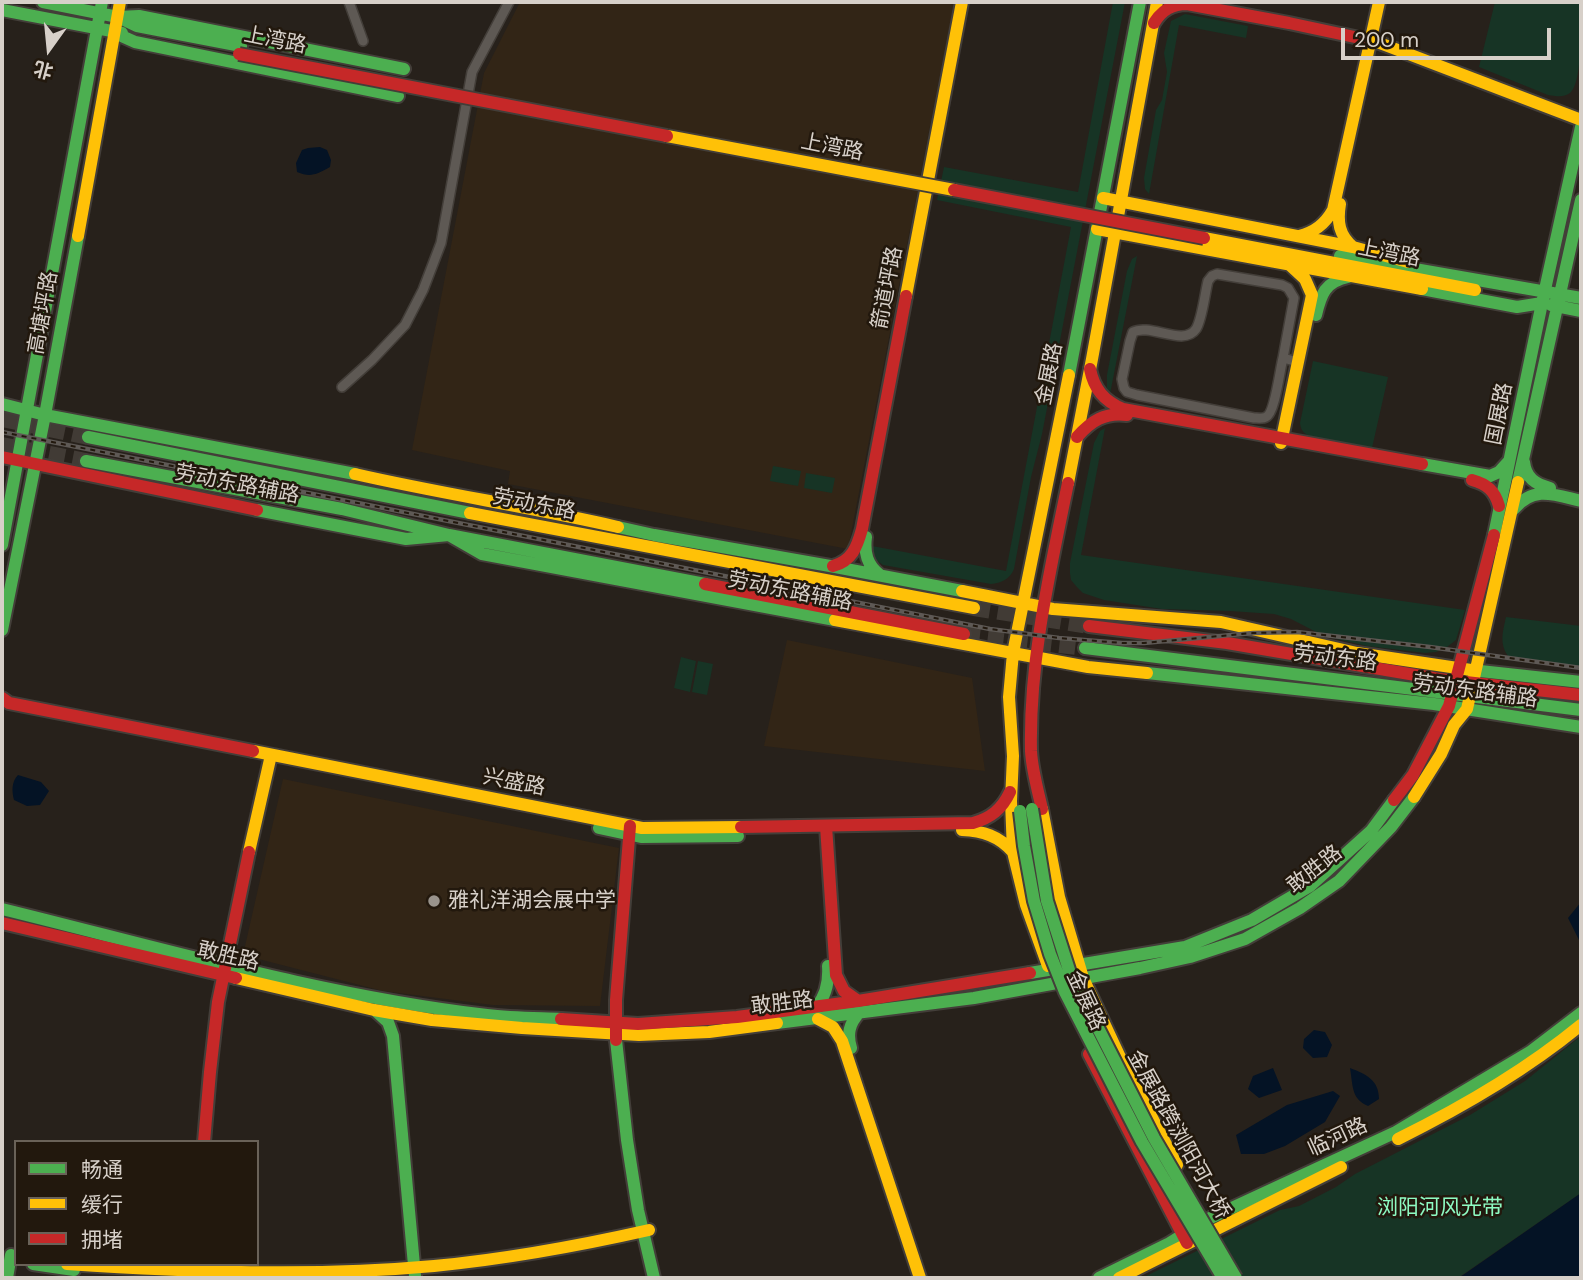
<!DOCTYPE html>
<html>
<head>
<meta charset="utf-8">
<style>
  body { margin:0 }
  #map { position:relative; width:1583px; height:1280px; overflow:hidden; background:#27211b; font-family:"DM Sans","Noto Sans SC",sans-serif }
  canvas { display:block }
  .frame { position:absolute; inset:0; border:4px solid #d7d0c9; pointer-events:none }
  .legend { position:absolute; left:14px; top:1140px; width:245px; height:126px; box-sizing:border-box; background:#22180d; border:2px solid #6a6258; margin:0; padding:9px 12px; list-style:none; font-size:21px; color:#d7d0c9 }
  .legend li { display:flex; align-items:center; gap:14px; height:35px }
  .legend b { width:35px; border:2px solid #6a6258 }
  .north { position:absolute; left:14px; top:14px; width:70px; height:70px; -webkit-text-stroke:5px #22180d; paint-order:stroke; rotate:195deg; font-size:19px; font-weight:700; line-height:28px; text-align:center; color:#d7d0c9 }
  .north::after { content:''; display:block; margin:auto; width:24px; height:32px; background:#d7d0c9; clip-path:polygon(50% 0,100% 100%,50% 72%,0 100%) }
  .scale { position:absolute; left:1341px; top:28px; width:210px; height:32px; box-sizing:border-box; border:4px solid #d7d0c9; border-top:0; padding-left:9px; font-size:21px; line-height:24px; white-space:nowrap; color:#d7d0c9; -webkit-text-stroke:5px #22180d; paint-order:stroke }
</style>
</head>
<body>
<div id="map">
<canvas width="1583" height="1280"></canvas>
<div class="frame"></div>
<ul class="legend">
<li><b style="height:9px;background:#4caf50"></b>畅通</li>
<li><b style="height:9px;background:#ffc107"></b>缓行</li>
<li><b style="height:9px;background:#c62828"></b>拥堵</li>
</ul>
<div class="north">北</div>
<div class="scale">200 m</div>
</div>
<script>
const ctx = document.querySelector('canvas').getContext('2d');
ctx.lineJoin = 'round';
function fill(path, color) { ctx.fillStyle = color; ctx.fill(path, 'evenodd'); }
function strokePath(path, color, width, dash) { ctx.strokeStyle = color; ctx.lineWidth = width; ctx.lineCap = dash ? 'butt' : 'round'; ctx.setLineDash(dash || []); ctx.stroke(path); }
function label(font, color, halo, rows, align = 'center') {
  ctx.font = font + ' "DM Sans","Noto Sans SC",sans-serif'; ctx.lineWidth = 5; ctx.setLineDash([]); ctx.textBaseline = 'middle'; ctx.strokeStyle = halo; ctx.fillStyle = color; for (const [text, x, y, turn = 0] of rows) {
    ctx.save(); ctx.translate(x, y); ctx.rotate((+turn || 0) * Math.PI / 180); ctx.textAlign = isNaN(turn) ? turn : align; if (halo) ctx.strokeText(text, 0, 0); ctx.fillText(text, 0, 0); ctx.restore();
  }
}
const built = new Path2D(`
  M 520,2 L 954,2 L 848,549 L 508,484 L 510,471 L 412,450 L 484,73 Z
  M 787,640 L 972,678 L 985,771 L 764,746 Z
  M 283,779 L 619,848 L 600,1006 L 493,1005 L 383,991 L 243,955 Z`);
const green = new Path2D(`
  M 1113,2 L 1125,2 L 1042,434 L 1031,477 L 1014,569 C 1010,579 1001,583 991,584 L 883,565 C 875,560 872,555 872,546 L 1006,571 L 1071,227 L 937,200 L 944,167 L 1078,192 Z
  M 1495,2 L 1581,2 C 1581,21 1583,83 1570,93 C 1563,98 1556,96 1548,95 L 1479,67 Z
  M 1185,14 L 1248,26 L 1246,38 L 1179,25 L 1149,194 L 1145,189 L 1144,178 L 1156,110 L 1162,100 L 1167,72 L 1164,53 L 1171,21 Z
  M 1137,256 L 1110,394 L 1107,389 L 1107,375 L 1127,271 L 1132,259 Z
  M 1313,361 L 1388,377 L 1372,448 L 1312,437 C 1304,434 1301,431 1300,423 Z
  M 1105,428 L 1081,555 L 1465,610 L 1456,640 L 1447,647 L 1436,652 L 1425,653 L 1367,646 L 1324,636 L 1291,619 L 1274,614 L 1230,611 L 1162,609 L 1104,600 L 1083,593 L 1076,586 L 1071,580 L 1070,573 L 1070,563 L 1094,443 L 1100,431 Z
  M 773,466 L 801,471 L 798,486 L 770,481 Z
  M 806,473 L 835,478 L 832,493 L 804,488 Z
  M 1506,617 L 1581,626 L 1581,669 L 1508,656 C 1499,643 1503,631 1506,617 Z
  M 681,657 L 696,661 L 690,692 L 674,688 Z
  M 698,661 L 713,664 L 707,695 L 692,692 Z
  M 1581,1036 L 1581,1193 L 1458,1278 L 1142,1278 L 1280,1210 L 1299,1206 L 1336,1187 L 1355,1174 L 1470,1115 L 1525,1081 Z`);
const water = new Path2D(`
  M 320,147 L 327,150 L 331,160 L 330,167 C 317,174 311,178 297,172 L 296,163 L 302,150 L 308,148 Z
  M 18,775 L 41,782 L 49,791 L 40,805 L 27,806 L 14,800 C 12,792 11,782 18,775 Z
  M 1581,902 L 1581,944 L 1568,918 Z
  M 1314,1030 L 1325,1032 L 1332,1045 L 1327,1057 L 1313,1058 L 1303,1048 L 1304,1039 Z
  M 1273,1068 L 1282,1090 L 1259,1098 L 1248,1089 L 1253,1076 Z
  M 1350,1068 C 1366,1074 1379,1080 1379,1099 L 1368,1106 C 1351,1099 1353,1085 1350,1068 Z
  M 1333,1091 L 1340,1096 L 1325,1122 L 1285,1146 L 1264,1154 L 1241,1154 L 1236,1135 L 1287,1105 Z
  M 1581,1193 L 1581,1278 L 1458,1278 L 1463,1275 Z`);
const highwayTunnel = new Path2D(`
  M 2,419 L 88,437
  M 2,445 L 86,461
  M 974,608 L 1089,626
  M 964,634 L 1085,648`);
const street = new Path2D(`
  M 349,2 L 363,41
  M 1283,358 C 1280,369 1275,413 1266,417 C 1263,419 1257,418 1254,418 L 1137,395 L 1127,392 L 1124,388 L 1122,379 L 1130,341 L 1133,332 C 1150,323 1184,347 1196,329 C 1202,320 1205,293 1208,281 L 1212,276 L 1217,274 L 1282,285 L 1288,288 L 1294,298 L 1283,358 L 1298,362
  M 342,387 L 372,360 L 405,325 L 423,290 L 441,243 L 472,72 L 509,2`);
const fast = new Path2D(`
  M 43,2 L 118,17 L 137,26 L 241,46
  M 2,10 L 122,33
  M 118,17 L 139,16 L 404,69
  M 115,33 L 135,42 L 398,96
  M 1340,256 L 1581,298
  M 1422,289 L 1517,307 L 1542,303
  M 1551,305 L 1581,311
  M 1316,315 C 1321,294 1325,282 1348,277
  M 1069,375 L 1140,2
  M 2,404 L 45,415 L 355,474
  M 88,437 L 470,513
  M 86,461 L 342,509 L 449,535 L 705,584
  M 1524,462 C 1526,478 1535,484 1550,488
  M 1422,464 L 1490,476 L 1499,472 L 1509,461
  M 1518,482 L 1581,200
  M 1514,509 C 1534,485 1555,495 1581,501
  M 257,510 L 406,539 L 449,535 L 482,554 L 835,620
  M 618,527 L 654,535 L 830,566 L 962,591
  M 1494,535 L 1542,303 L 1581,127
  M 866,537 C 864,553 867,565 880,575
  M 2,545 L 102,2
  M 2,630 L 45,415 L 78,236
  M 1085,648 L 1581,710
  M 1471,670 L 1581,682
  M 1147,673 L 1434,704 L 1581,727
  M 599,828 L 641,837 L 738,836
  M 2,909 C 161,948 324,996 487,1015 C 511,1018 537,1018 561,1019
  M 1030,973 L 1185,947 L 1252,920 L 1310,886 L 1371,831 L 1394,800
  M 817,1006 C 827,994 829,981 828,966
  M 377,1012 L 388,1022 L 393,1036 L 415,1276
  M 777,1023 L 974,998 L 1140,968 L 1190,957 L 1245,939 L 1300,908 L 1339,881 L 1391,827 L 1414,797
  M 616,1040 L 627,1140 L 638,1210 L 654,1278
  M 851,1048 C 847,1034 849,1024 859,1013
  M 33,1264 L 74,1270
  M 7,1278 L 11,1255
  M 1099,1278 L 1168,1244 L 1206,1220 L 1396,1132 L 1530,1052 L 1581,1013`);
const slow = new Path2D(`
  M 1364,39 L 1377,42 L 1581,120
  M 1103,198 L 1353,247 L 1408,262
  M 1340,204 C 1337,222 1339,235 1353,247
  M 1097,229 L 1422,289
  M 78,236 L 120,2
  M 1299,236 C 1315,232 1325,224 1333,210 L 1379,2
  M 1204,238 L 1475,290
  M 906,296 L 962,2
  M 1281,443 L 1312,295 L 1305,279 L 1291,266
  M 355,474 C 442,494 531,507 618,527
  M 1068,483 L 1092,359 L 1157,2
  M 470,513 L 974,608
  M 962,591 L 1053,609 L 1221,622 L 1357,653 L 1471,670
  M 835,620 L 1088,667 L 1147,673
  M 253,751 L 642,828 L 741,827
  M 1414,797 L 1441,754 L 1454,725 L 1467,709 L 1518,482
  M 1042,809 L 1059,897 L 1083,978 L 1119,1055 L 1177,1165
  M 962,830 C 983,831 999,836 1013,852
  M 249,852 L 271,755
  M 1048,966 L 1026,905 L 1013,852 L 1011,801 L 1013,756 L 1009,697 L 1013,653 L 1069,375
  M 236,978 L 374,1010 L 432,1020 L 522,1028 L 639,1035 L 709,1032 L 777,1023
  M 818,1019 L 833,1027 L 842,1041 L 920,1278
  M 1398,1139 C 1463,1107 1525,1071 1581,1025
  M 67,1264 C 189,1272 312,1277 434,1266 C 507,1259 578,1246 649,1230
  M 211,1264 L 212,1278
  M 1119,1278 L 1341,1167`);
const jam = new Path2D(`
  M 1154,23 C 1162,10 1172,4 1187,4 L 1289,23 L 1364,39
  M 1090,369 C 1094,389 1104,401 1123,409 L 1422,464
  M 1077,437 C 1091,421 1105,412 1127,415
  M 2,457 L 257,510
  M 1472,480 C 1487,484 1495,491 1499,506
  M 833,566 C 852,561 857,547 862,529 L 906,296
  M 705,584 L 964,634
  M 1089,626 L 1227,643 L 1439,679 L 1581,695
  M 2,698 L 9,703 L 253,751
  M 1394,800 L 1413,775 L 1449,706 L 1494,535
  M 1042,809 C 1038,791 1032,770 1031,751 C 1029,661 1050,571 1068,483
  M 826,826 L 836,975 L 844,991 L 858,1001
  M 741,827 L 973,823 C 991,818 1002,809 1010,792
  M 2,923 L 236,978
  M 561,1019 L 638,1024 L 737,1017 L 858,1001 L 1030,973
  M 616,1040 L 616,1000 L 630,826
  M 1089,1054 L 1187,1243
  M 204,1142 L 210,1072 L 218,1002 L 249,852`);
const rail = new Path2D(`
  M 2,432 L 990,629 L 1059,638 L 1122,643 L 1144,643 L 1253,633 L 1297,632 L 1430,647 L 1581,668`);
const fastBridge = new Path2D(`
  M 1032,809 L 1047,901 L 1070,973 L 1154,1138 L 1236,1278
  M 1020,811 L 1024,846 L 1034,901 L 1050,954 L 1065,992 L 1142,1142 L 1223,1278`);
const slowBridge = new Path2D(`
  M 667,136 L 954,190`);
const jamBridge = new Path2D(`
  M 239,54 L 667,136
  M 954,190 L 1204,238`);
const markers = [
  [434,901,7,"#99938c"]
];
const streetNames = [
  ["上湾路",275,41,11],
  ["上湾路",832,148,11],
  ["上湾路",1389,254,11],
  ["箭道坪路",888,288,-79],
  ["高塘坪路",44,313,-80],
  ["金展路",1050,374,-79],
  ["国展路",1500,414,-79],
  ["劳动东路辅路",237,485,11],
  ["劳动东路",534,505,11],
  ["劳动东路辅路",790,592,11],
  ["劳动东路",1335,659,7],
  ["劳动东路辅路",1475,692,8],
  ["兴盛路",514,783,11],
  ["敢胜路",1315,870,-38],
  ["敢胜路",228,957,13],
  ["金展路",1085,1001,65],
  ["敢胜路",782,1004,-7],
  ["金展路跨浏阳河大桥",1178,1135,61],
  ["临河路",1338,1138,-25]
];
const poiNames = [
  ["雅礼洋湖会展中学",448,901]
];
const parkNames = [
  ["浏阳河风光带",1440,1208]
];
fill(built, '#322516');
fill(green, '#173425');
fill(water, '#041325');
strokePath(highwayTunnel, '#413b35', 16, [16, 8]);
strokePath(street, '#433e39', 12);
strokePath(fast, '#433e39', 16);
strokePath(slow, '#433e39', 16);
strokePath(jam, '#433e39', 16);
strokePath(street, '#5e5954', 9);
strokePath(fast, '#4caf50', 12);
strokePath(slow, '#ffc107', 12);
strokePath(jam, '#c62828', 12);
strokePath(rail, '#5e5955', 4.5);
strokePath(rail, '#22180d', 2, [5]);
strokePath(fastBridge, '#433e39', 16, []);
strokePath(slowBridge, '#433e39', 16, []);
strokePath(jamBridge, '#433e39', 16, []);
strokePath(fastBridge, '#4caf50', 12);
strokePath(slowBridge, '#ffc107', 12);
strokePath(jamBridge, '#c62828', 12);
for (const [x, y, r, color] of markers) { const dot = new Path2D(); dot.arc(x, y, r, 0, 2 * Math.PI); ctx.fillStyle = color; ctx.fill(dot); strokePath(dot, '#22180d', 2.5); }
label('21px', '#d7d0c9', '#22180d', streetNames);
label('21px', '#d7d0c9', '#22180d', poiNames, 'left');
label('21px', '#8efbc3', '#22180d', parkNames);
</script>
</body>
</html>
